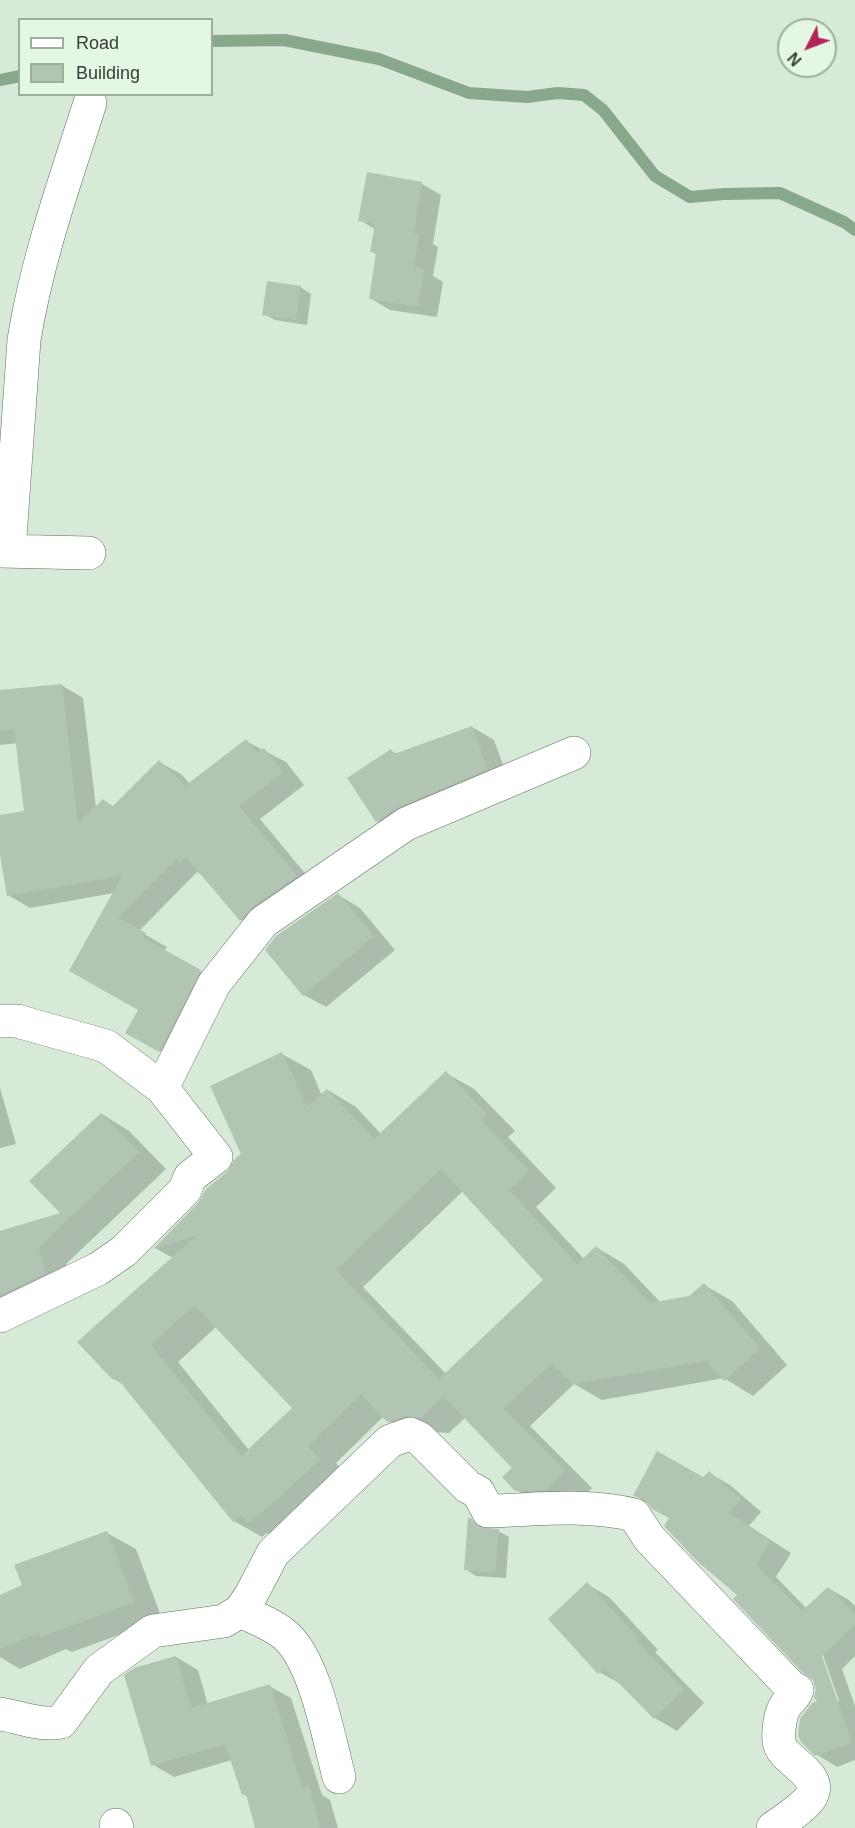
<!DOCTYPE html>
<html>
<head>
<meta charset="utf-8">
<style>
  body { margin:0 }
  #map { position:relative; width:855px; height:1828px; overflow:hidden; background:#d6ead7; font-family:Arial,sans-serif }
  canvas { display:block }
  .legend { position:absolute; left:18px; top:18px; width:195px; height:78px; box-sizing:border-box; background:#e3f7e4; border:2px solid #9ead9f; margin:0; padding:8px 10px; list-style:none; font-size:18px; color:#363f37 }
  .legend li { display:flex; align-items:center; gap:12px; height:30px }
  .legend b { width:30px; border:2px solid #9ead9f }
  .north { position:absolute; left:777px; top:18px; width:60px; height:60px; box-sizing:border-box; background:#e3f7e4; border:2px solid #9ead9f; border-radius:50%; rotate:228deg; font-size:16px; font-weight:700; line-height:24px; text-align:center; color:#363f37 }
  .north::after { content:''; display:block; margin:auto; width:21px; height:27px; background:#b32458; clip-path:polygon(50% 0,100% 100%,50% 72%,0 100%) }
</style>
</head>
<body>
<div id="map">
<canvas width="855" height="1828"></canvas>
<ul class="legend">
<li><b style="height:8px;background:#fff"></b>Road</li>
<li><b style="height:16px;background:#b1c5b2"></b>Building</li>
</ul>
<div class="north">N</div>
</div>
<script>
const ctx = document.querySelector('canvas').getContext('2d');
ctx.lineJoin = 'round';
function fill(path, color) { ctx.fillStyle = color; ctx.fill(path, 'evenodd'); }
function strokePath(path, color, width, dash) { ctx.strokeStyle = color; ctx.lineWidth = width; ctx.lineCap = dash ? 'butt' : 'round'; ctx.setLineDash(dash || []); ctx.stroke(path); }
const shadow = new Path2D(`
  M 368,174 L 422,184 L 441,195 L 433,244 L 438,247 L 433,276 L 443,282 L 437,317 L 390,310 L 370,298 L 377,255 L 371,251 L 376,230 L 360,220 Z
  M 300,287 L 311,294 L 307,325 L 275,320 L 264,314 Z
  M 61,685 L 83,698 L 96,808 L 103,800 L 114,807 L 159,762 L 181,774 L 190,784 L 246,741 L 286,762 L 304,785 L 260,819 L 318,889 L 263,932 L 241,920 L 203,875 L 197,872 L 139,931 L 167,947 L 164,951 L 222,984 L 181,1063 L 149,1045 L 140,1009 L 71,970 L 114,893 L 30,908 L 8,895 L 0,846 L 0,817 L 26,813 L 18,743 L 0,745 L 0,692 Z
  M 472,727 L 494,740 L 509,781 L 399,834 L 377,821 L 391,751 L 397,754 Z
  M 338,895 L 360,908 L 395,950 L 326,1007 L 304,995 Z
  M 282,1054 L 311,1070 L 322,1096 L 328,1090 L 356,1107 L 381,1134 L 446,1073 L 474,1089 L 515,1131 L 508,1137 L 556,1188 L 536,1207 L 584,1259 L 596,1247 L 624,1264 L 661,1303 L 690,1297 L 704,1285 L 732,1301 L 787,1365 L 753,1396 L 724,1378 L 602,1400 L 574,1384 L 530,1426 L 592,1488 L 575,1505 L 545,1507 L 516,1490 L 514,1468 L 466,1417 L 449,1433 L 434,1432 L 417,1437 L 388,1421 L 384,1416 L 336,1463 L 347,1476 L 277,1538 L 267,1533 L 262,1537 L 234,1521 L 126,1386 L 114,1379 L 173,1258 L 155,1248 L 229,1172 L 243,1154 ZM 463,1191 L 545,1280 L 446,1374 L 363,1287 ZM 216,1327 L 294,1408 L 249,1450 L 178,1362 Z
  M 0,1088 L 16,1144 L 0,1148 Z
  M 102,1114 L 129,1131 L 166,1169 L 66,1264 L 73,1289 L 0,1319 L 0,1233 L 63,1214 Z
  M 709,1473 L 730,1485 L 761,1512 L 749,1526 L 791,1553 L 776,1577 L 807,1609 L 828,1588 L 849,1600 L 855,1606 L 855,1656 L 842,1669 L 855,1706 L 855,1760 L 837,1767 L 816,1754 L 819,1702 L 813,1678 L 671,1518 L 635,1495 L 704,1479 ZM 821,1649 L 839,1701 L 837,1702 L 818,1650 Z
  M 470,1520 L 485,1530 L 498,1531 L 509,1537 L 506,1578 L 476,1576 L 465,1569 Z
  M 107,1533 L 136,1549 L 162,1619 L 72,1652 L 66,1649 L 20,1669 L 0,1657 L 0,1597 L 24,1586 Z
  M 587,1584 L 609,1597 L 658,1650 L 655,1652 L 704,1703 L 677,1731 L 655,1718 L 621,1684 L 599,1672 Z
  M 176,1657 L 198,1670 L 208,1705 L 269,1686 L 291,1698 L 322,1795 L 330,1800 L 338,1828 L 256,1828 L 248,1797 L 243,1794 L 232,1760 L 174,1777 L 152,1764 Z`);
const stream = new Path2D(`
  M 212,41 L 284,40 L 379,59 L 469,93 L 527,97 L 558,93 L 584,95 L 603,110 L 655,176 L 690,197 L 724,194 L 780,193 L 844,222 L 855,230
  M 0,80 L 20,76`);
const building = new Path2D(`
  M 367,172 L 422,182 L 414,233 L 419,234 L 414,267 L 424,269 L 418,307 L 369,299 L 376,253 L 370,252 L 375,224 L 358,221 Z
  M 267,281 L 301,286 L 296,320 L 262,315 Z
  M 62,684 L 78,824 L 103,799 L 112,807 L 159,760 L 185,786 L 246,739 L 257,753 L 264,748 L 283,772 L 239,806 L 297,876 L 252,907 L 240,921 L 186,857 L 180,863 L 176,859 L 118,918 L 146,933 L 143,938 L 201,970 L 159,1052 L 125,1033 L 138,1010 L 69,971 L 122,876 L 7,896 L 0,855 L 0,815 L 24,811 L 14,729 L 0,731 L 0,690 Z
  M 472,726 L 488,769 L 398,807 L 376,822 L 347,778 L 391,749 L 394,754 Z
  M 338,893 L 374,936 L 303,996 L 265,950 L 276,936 Z
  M 282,1052 L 307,1107 L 327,1089 L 374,1139 L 446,1071 L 487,1114 L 481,1120 L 529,1171 L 509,1190 L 577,1264 L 596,1246 L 650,1303 L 689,1296 L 704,1283 L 760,1348 L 724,1381 L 706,1361 L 573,1384 L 552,1363 L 503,1409 L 565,1471 L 546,1490 L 515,1491 L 502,1477 L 512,1468 L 443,1396 L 420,1418 L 405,1416 L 387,1422 L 361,1394 L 308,1446 L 320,1459 L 279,1498 L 248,1523 L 241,1515 L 233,1522 L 116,1377 L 113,1380 L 77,1342 L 196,1236 L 153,1249 L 198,1203 L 206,1189 L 228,1171 L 234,1160 L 241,1154 L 210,1086 ZM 441,1169 L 543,1280 L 439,1379 L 336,1270 ZM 194,1305 L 292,1408 L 241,1456 L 151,1345 Z
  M 101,1113 L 139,1152 L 38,1248 L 46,1273 L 0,1295 L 0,1231 L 60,1213 L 29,1181 Z
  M 657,1451 L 703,1477 L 709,1471 L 741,1499 L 729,1513 L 771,1540 L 756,1565 L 802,1611 L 828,1587 L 855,1614 L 855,1624 L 822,1656 L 852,1743 L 815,1756 L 801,1742 L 798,1736 L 800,1719 L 812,1703 L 817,1701 L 814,1698 L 816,1688 L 813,1680 L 802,1672 L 733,1599 L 737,1595 L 698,1562 L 664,1526 L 669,1518 L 652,1509 L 644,1499 L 633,1496 Z
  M 468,1518 L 471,1518 L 479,1527 L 499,1529 L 495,1573 L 464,1570 Z
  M 107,1531 L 134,1602 L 41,1637 L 39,1632 L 0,1649 L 0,1595 L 22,1585 L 14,1565 Z
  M 587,1582 L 637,1636 L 635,1639 L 684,1690 L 654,1719 L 604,1668 L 598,1674 L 548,1619 Z
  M 176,1656 L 191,1708 L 270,1684 L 302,1787 L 309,1785 L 320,1828 L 255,1828 L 246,1794 L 242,1795 L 225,1744 L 151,1766 L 124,1675 L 134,1668 Z`);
const street = new Path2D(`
  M 0,551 L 89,553
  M 9,551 L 24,340 C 37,259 65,181 90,103
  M 0,1021 L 17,1021 L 106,1046 L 162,1088 L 216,1157 L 190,1177 L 185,1190 L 124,1251 L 98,1269 L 0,1316
  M 162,1088 L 214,984 L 263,922 L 406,824 L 574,753
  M 240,1611 L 251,1595 L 273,1553 L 390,1441 L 410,1434 L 419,1438 L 468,1487 L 478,1492 L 488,1511 C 536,1510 587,1503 634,1515 L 649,1538 L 791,1687 L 797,1690 C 795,1697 790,1699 786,1705 C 780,1714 778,1730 779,1741 C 781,1762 826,1773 810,1798 C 805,1806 782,1822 773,1828
  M 0,1714 C 21,1717 39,1726 61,1722 L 99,1670 L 153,1631 L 224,1621 L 240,1611 C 255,1618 272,1624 285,1635 C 315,1660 329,1739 339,1777
  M 116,1825 L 117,1828`);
fill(shadow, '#0003');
strokePath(stream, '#87a88a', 12);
fill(building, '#b1c5b2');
strokePath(street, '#5e7060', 34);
strokePath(street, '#fff', 33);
</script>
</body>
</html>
